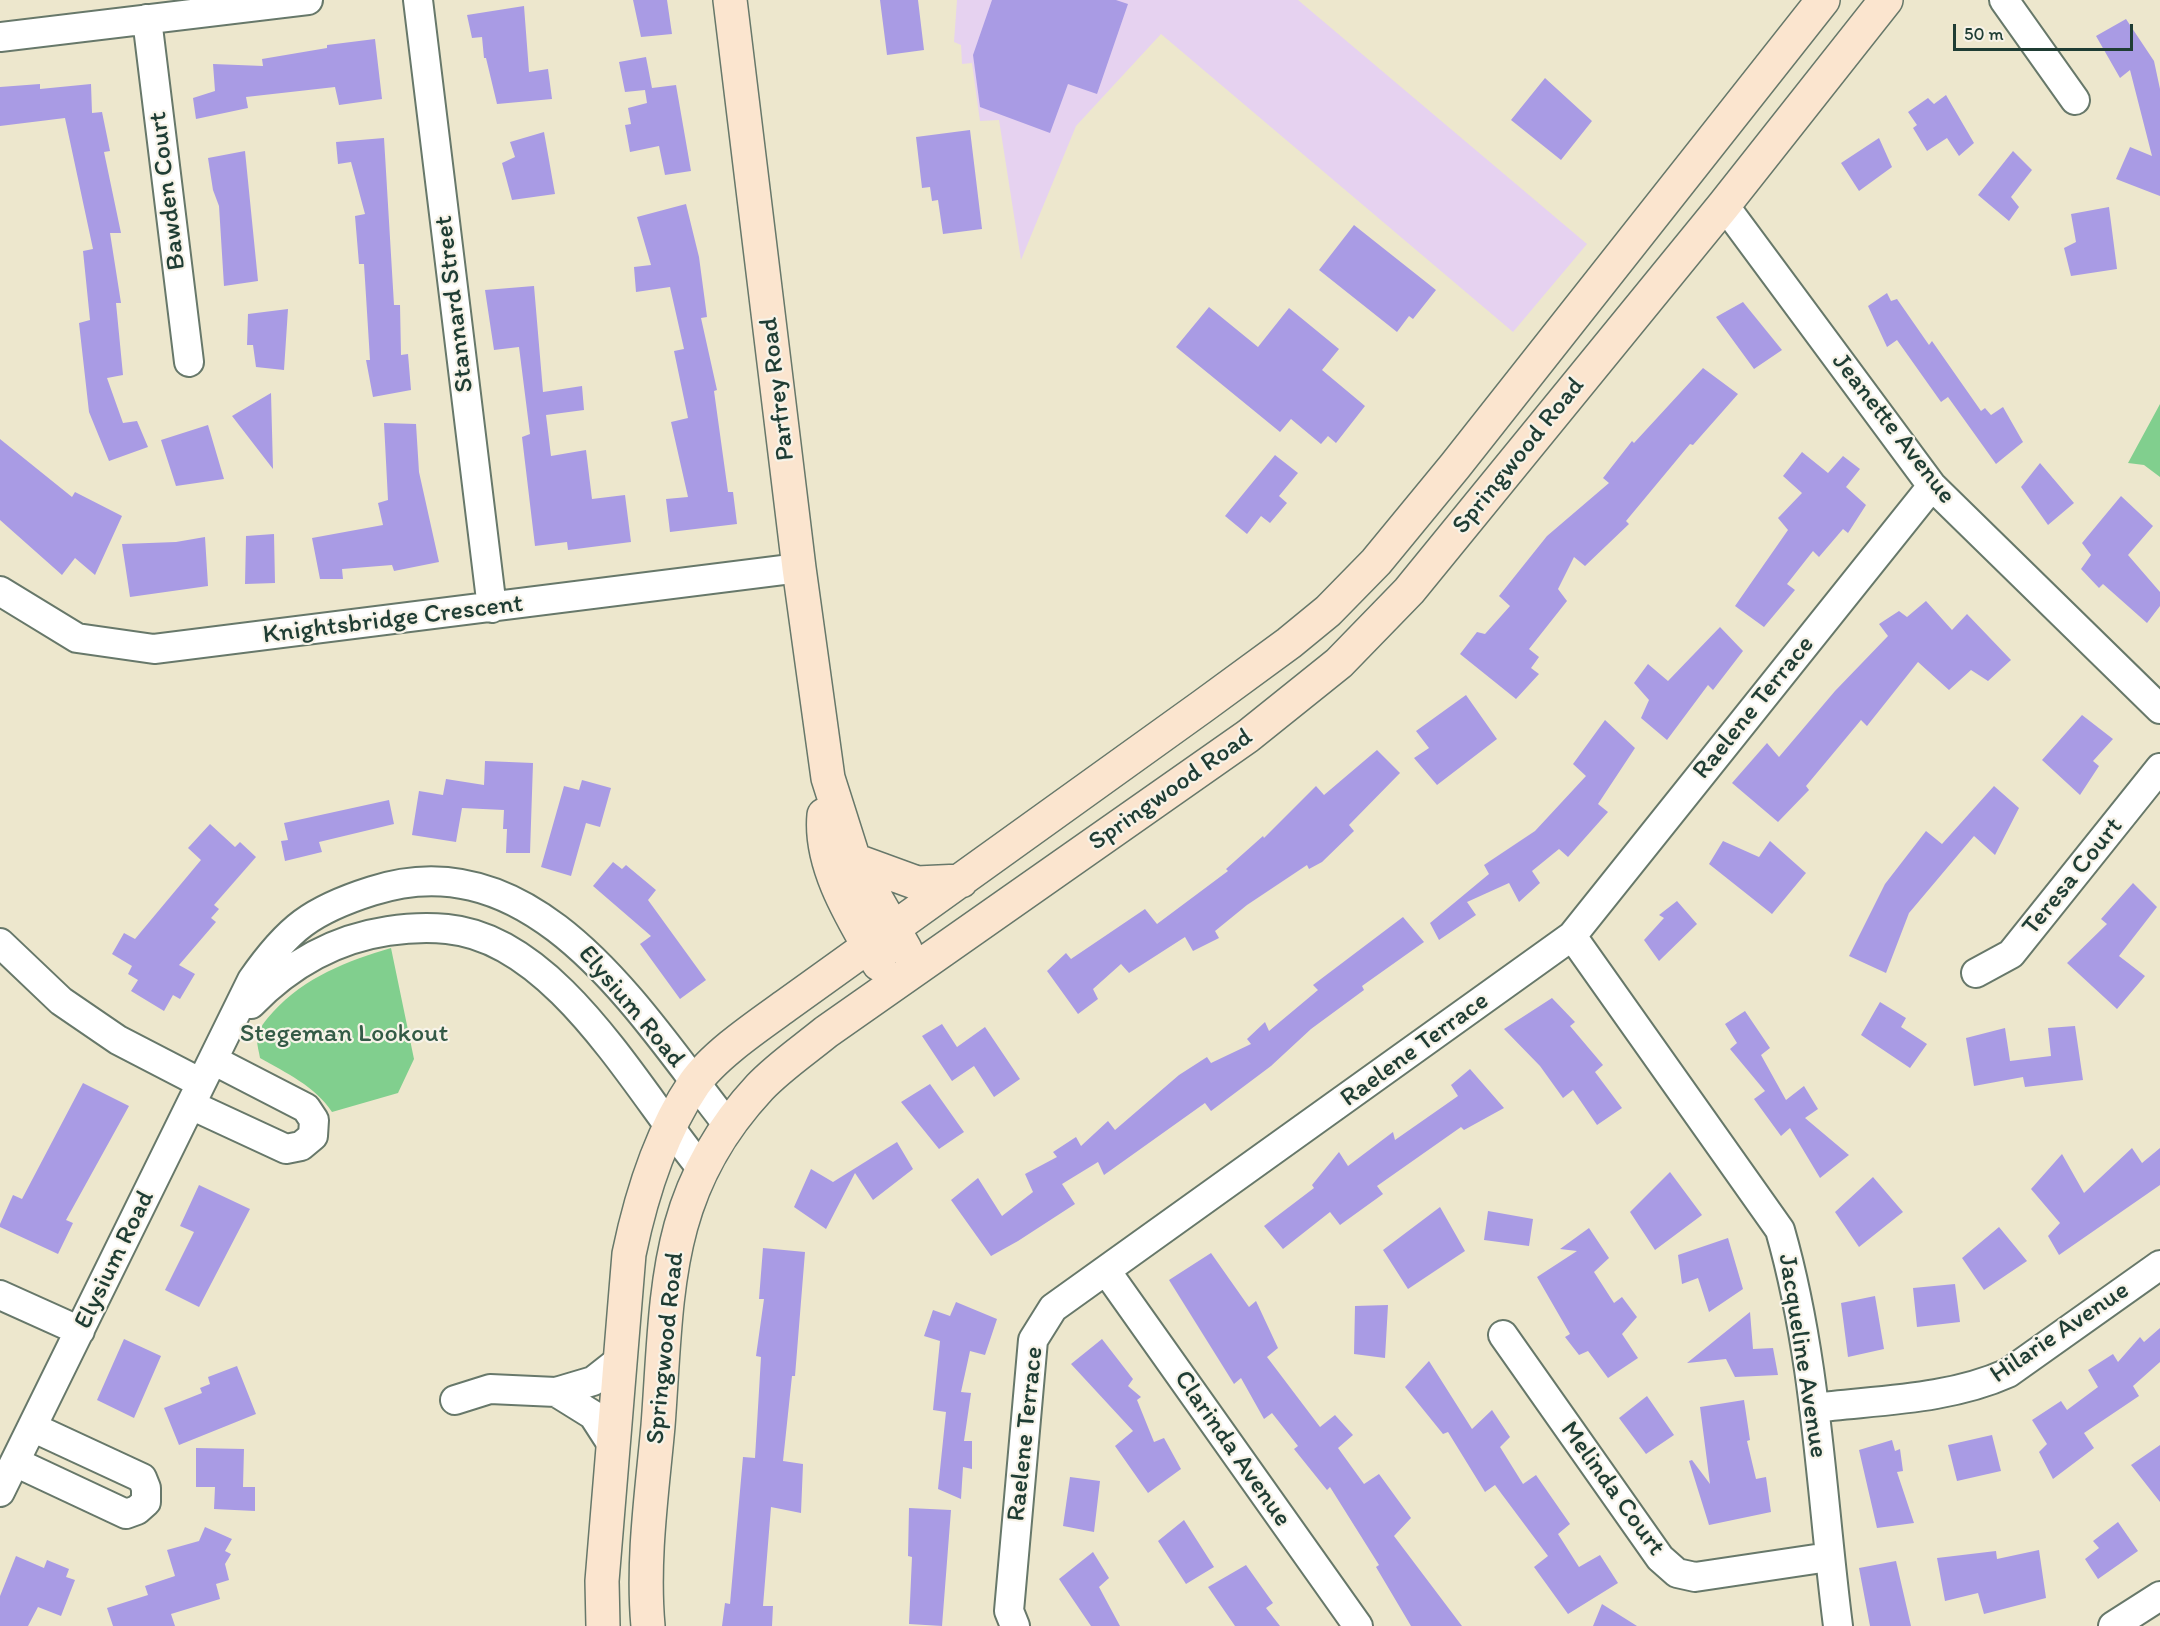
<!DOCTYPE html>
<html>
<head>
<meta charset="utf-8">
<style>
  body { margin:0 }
  #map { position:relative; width:2160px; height:1626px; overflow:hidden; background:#ede7cd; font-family:Itim,sans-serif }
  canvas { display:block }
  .scale { position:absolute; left:1953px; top:24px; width:180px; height:27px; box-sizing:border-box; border:3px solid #1f3d34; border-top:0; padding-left:8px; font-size:18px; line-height:21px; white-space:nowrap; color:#1f3d34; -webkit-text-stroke:4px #f7f3e8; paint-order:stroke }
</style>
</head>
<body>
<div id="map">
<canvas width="2160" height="1626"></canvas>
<div class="scale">50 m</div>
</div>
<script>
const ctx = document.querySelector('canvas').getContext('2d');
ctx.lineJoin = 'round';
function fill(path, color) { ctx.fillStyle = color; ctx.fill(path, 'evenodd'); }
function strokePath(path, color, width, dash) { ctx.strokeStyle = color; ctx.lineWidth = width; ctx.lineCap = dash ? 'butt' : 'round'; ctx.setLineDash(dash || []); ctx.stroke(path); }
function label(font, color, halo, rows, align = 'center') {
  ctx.font = font + ' Itim,sans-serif'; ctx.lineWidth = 4.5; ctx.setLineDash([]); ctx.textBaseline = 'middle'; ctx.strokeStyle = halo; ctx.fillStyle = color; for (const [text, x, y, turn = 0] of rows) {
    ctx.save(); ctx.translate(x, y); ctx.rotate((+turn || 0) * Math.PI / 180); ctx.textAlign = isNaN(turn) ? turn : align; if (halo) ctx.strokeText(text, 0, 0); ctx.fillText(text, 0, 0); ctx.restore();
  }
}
const built = new Path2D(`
  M 957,0 L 1298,0 L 1587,244 L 1513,332 L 1161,34 L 1076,126 L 1021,260 L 999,120 L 980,121 L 972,63 L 962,64 L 961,45 L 954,42 Z`);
const green = new Path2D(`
  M 2160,404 L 2160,477 L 2144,465 L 2128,463 Z
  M 391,948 L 414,1059 L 398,1093 L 332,1112 C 315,1086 286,1073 260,1058 C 259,1052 257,1045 257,1040 C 258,1028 266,1020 273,1012 C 305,977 347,961 391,948 Z`);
const building = new Path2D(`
  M 633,0 L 667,0 L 672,34 L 641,37 Z
  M 880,0 L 918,0 L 924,50 L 887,55 Z
  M 992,0 L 1116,0 L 1128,4 L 1097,94 L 1068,84 L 1050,133 L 980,107 L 973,55 Z
  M 524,6 L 529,72 L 548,69 L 552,99 L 497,104 L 486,58 L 484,58 L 482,37 L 472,38 L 467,15 Z
  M 2126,19 L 2154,61 L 2160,89 L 2160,196 L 2116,179 L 2130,147 L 2152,156 L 2130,70 L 2120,78 L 2096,36 Z
  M 375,39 L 382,99 L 339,105 L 335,87 L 246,97 L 248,108 L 196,119 L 193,98 L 215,91 L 213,64 L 263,66 L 262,59 L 327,48 L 327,45 Z
  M 646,57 L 652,88 L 676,85 L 691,171 L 665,175 L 659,146 L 630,152 L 625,125 L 631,124 L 628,108 L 647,103 L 645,90 L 625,92 L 619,62 Z
  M 1545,78 L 1592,121 L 1561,160 L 1511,120 Z
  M 40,84 L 40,89 L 91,84 L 92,113 L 102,112 L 110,151 L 104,152 L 121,233 L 110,233 L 121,303 L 116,303 L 123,375 L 107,378 L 123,423 L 137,421 L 148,447 L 109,461 L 89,412 L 79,323 L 90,320 L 83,251 L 93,249 L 65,118 L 0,126 L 0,87 Z
  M 1946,95 L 1974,143 L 1959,156 L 1947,138 L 1927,151 L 1913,128 L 1917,125 L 1908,112 L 1928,98 L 1934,104 Z
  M 970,130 L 982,229 L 943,234 L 938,200 L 932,201 L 930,187 L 922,188 L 916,137 Z
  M 544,132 L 555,194 L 512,200 L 502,163 L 515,157 L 510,142 Z
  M 384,138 L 394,305 L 400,305 L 401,355 L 408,354 L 411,390 L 373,397 L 366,360 L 370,360 L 364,264 L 359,264 L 355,216 L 365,214 L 351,162 L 338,164 L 336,142 Z
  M 1879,138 L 1892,167 L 1859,191 L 1841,163 Z
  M 245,151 L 258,281 L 224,286 L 219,206 L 213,190 L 208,158 Z
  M 2013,151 L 2032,170 L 2011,197 L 2019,207 L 2009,221 L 1978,195 Z
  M 686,204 L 699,257 L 707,317 L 701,318 L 717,390 L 714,391 L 728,492 L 733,492 L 737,524 L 670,532 L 666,499 L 688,497 L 671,422 L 688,418 L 674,351 L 684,349 L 670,287 L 636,292 L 634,267 L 651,265 L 637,217 Z
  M 2109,207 L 2117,269 L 2071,276 L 2064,248 L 2076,242 L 2071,214 Z
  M 1354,225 L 1436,290 L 1413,319 L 1409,316 L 1397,332 L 1319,270 Z
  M 534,286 L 543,392 L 582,386 L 584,410 L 546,415 L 551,456 L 586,450 L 592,499 L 625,495 L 631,542 L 568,550 L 567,542 L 535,546 L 522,437 L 530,434 L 519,347 L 494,350 L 485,290 Z
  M 1887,293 L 1891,301 L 1897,299 L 1929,345 L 1932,341 L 1981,411 L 1985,408 L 1991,415 L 2003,407 L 2023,442 L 1996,464 L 1948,397 L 1941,402 L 1897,340 L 1887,347 L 1868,306 Z
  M 1743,302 L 1782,350 L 1754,369 L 1716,317 Z
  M 1209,307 L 1258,347 L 1289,308 L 1339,349 L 1322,370 L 1365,406 L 1336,443 L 1328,436 L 1321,444 L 1291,419 L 1280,432 L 1176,347 Z
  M 288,309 L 284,370 L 256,367 L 253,345 L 247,345 L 248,314 Z
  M 1703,368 L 1738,394 L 1693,445 L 1690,444 L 1626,521 L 1629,524 L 1585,566 L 1574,557 L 1558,589 L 1567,601 L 1529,649 L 1539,657 L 1531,668 L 1539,674 L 1516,699 L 1460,654 L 1477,632 L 1485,634 L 1510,606 L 1499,596 L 1547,536 L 1609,483 L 1603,478 L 1632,441 L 1634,443 Z
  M 271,393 L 273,469 L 232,416 Z
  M 384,423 L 416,424 L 419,472 L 439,562 L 394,571 L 392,565 L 342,569 L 343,579 L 320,579 L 312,538 L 383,525 L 378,503 L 388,500 Z
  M 208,425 L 224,479 L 176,486 L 161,440 Z
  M 0,439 L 72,497 L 75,492 L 122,516 L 95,575 L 75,558 L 62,575 L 0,520 Z
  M 1802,452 L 1828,473 L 1843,456 L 1860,469 L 1846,487 L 1866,505 L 1848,533 L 1843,529 L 1819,557 L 1813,551 L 1787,584 L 1795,590 L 1764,627 L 1735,606 L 1788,530 L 1778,518 L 1802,493 L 1783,476 Z
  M 1275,455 L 1298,473 L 1279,496 L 1287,503 L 1270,523 L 1261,516 L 1247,534 L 1225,516 Z
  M 2040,463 L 2074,503 L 2048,525 L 2021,487 Z
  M 2121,496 L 2153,526 L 2128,555 L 2160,592 L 2160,606 L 2147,623 L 2103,584 L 2099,588 L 2081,569 L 2091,555 L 2082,543 Z
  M 274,534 L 275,583 L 245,584 L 246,536 Z
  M 205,537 L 208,586 L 130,597 L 122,544 L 176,542 Z
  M 1926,601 L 1952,630 L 1967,614 L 2011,660 L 1988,681 L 1971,670 L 1949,690 L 1918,662 L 1867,726 L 1861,720 L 1806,786 L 1809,790 L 1778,822 L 1732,783 L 1767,743 L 1779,757 L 1835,691 L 1888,636 L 1879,624 L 1899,611 L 1907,617 Z
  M 1720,627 L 1743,651 L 1713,690 L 1708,685 L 1667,740 L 1641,718 L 1649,700 L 1634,683 L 1648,664 L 1668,681 Z
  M 1466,695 L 1497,739 L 1437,785 L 1414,758 L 1429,748 L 1416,731 Z
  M 2082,715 L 2113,739 L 2093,761 L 2099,766 L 2080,795 L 2042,760 Z
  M 1605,720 L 1635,748 L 1598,804 L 1608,812 L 1568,857 L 1559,849 L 1532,871 L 1540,883 L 1519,902 L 1509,883 L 1467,902 L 1476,915 L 1439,940 L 1430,923 L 1489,874 L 1484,865 L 1535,831 L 1586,776 L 1573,764 Z
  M 1377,750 L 1400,773 L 1349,825 L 1354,831 L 1322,862 L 1309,869 L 1307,865 L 1247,905 L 1215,931 L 1219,938 L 1193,951 L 1185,937 L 1129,973 L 1121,964 L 1093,989 L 1098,999 L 1078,1014 L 1047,971 L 1066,953 L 1071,959 L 1145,909 L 1157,924 L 1228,871 L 1226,869 L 1263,836 L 1264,838 L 1316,786 L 1324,795 Z
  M 485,761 L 533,763 L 530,853 L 506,853 L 507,829 L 503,829 L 504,810 L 462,808 L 456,842 L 412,835 L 419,791 L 443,795 L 446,779 L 484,785 Z
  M 582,780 L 611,788 L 600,827 L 586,823 L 571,876 L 541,867 L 564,786 L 579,790 Z
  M 1994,786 L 2019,808 L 1995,855 L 1974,836 L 1909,913 L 1886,973 L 1849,956 L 1885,884 L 1926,831 L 1942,844 Z
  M 389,800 L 394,824 L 319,842 L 322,852 L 285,861 L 281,841 L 288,840 L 284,823 Z
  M 210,824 L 235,847 L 240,842 L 256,857 L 214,905 L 219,909 L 211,918 L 216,922 L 179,965 L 195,974 L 180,999 L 173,995 L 164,1011 L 131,991 L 138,980 L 128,974 L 132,966 L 112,954 L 124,933 L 135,939 L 201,860 L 188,848 Z
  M 1723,841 L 1759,857 L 1770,841 L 1806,873 L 1772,914 L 1709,864 Z
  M 613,862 L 622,869 L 626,865 L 656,890 L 648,900 L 706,980 L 680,999 L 640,944 L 651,936 L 593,886 Z
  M 2133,883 L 2157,907 L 2119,956 L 2145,976 L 2117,1009 L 2067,963 L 2107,924 L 2101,919 Z
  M 1677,901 L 1697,924 L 1659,961 L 1644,940 L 1664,918 L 1659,915 Z
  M 1403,917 L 1424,942 L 1362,986 L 1364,990 L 1311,1029 L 1271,1066 L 1211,1111 L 1205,1103 L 1104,1175 L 1098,1162 L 1062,1184 L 1075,1204 L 1018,1241 L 991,1256 L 951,1200 L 978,1178 L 1002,1216 L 1033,1192 L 1025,1174 L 1057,1157 L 1053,1152 L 1076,1137 L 1081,1146 L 1108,1121 L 1115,1130 L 1179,1075 L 1207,1057 L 1211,1063 L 1251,1044 L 1247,1039 L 1265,1022 L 1269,1031 L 1318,990 L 1313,985 Z
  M 1552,998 L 1575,1022 L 1570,1026 L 1603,1065 L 1595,1072 L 1622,1108 L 1597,1125 L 1573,1090 L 1563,1098 L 1540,1066 L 1504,1029 Z
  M 1880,1002 L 1906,1018 L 1901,1027 L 1927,1044 L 1910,1068 L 1861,1035 Z
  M 1745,1011 L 1770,1048 L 1761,1055 L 1786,1100 L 1804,1086 L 1818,1109 L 1805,1118 L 1849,1155 L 1820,1178 L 1790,1128 L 1781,1136 L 1754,1099 L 1765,1091 L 1730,1049 L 1737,1043 L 1725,1024 Z
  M 942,1024 L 957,1047 L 985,1027 L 1020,1079 L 994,1097 L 974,1066 L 952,1081 L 922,1036 Z
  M 2075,1026 L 2083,1080 L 2025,1087 L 2023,1077 L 1974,1086 L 1966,1038 L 2005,1028 L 2010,1061 L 2051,1056 L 2048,1028 Z
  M 1470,1069 L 1504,1108 L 1464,1130 L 1461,1127 L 1377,1186 L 1383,1194 L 1340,1225 L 1330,1212 L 1283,1249 L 1264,1226 L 1314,1188 L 1312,1185 L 1339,1152 L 1348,1166 L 1393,1132 L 1395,1140 L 1458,1096 L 1451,1085 Z
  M 83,1083 L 129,1106 L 66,1220 L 73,1223 L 58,1254 L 0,1227 L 0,1224 L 13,1195 L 22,1199 Z
  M 930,1084 L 964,1132 L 939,1149 L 901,1102 Z
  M 897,1142 L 913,1169 L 873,1200 L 855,1173 L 826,1229 L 794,1207 L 811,1169 L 833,1182 Z
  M 2132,1148 L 2142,1163 L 2160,1148 L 2160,1185 L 2059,1255 L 2048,1236 L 2060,1223 L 2031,1189 L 2062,1154 L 2084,1193 Z
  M 1670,1172 L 1702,1215 L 1655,1250 L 1630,1212 Z
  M 1873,1177 L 1903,1212 L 1859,1247 L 1835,1212 Z
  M 199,1185 L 250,1209 L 199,1307 L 165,1290 L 194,1232 L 180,1226 Z
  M 1440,1207 L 1465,1251 L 1408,1289 L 1383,1250 Z
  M 1488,1211 L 1533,1219 L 1529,1246 L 1484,1240 Z
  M 1999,1227 L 2027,1261 L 1984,1290 L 1962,1258 Z
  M 1589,1228 L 1609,1258 L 1594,1272 L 1614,1303 L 1622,1297 L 1637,1317 L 1622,1334 L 1638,1358 L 1608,1378 L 1588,1351 L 1579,1355 L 1565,1337 L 1570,1334 L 1537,1277 L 1577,1251 L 1560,1249 Z
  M 1728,1238 L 1743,1289 L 1709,1312 L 1698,1278 L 1682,1284 L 1678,1255 Z
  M 763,1248 L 805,1252 L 795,1376 L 792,1376 L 783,1461 L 803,1464 L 801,1513 L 771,1507 L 763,1606 L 773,1606 L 772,1626 L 722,1626 L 725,1603 L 730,1604 L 743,1457 L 755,1458 L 761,1357 L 756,1356 L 764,1299 L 759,1299 Z
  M 1211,1253 L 1249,1307 L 1256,1301 L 1278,1348 L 1267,1357 L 1320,1427 L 1335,1415 L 1353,1435 L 1338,1448 L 1364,1484 L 1379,1474 L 1411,1518 L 1394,1536 L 1462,1626 L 1411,1626 L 1376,1567 L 1379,1565 L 1330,1487 L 1327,1490 L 1294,1449 L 1298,1446 L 1272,1413 L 1264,1419 L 1241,1378 L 1234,1384 L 1169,1280 Z
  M 1955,1284 L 1960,1322 L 1917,1327 L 1913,1288 Z
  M 1875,1296 L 1884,1349 L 1848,1357 L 1841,1303 Z
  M 956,1302 L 997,1319 L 985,1355 L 970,1351 L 961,1392 L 971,1393 L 964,1441 L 972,1441 L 972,1469 L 963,1467 L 961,1499 L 938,1489 L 946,1412 L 933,1410 L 940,1341 L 924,1336 L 933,1310 L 950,1316 Z
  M 1388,1305 L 1385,1358 L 1354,1354 L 1355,1306 Z
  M 1750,1312 L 1753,1349 L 1773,1348 L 1778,1375 L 1735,1377 L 1726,1359 L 1687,1363 Z
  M 2160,1328 L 2160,1362 L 2133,1386 L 2139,1396 L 2084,1433 L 2094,1448 L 2053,1479 L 2039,1452 L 2047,1444 L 2032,1420 L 2061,1401 L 2067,1410 L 2098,1387 L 2088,1370 L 2113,1354 L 2118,1362 L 2140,1337 L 2144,1342 Z
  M 124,1339 L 161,1356 L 134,1418 L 97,1400 Z
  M 1102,1339 L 1133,1379 L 1128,1386 L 1141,1397 L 1137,1400 L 1154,1442 L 1164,1438 L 1181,1469 L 1148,1493 L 1115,1446 L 1133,1431 L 1071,1364 Z
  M 1429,1361 L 1472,1429 L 1492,1410 L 1510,1437 L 1500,1447 L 1523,1484 L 1536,1475 L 1570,1524 L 1558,1534 L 1579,1567 L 1600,1555 L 1618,1583 L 1568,1614 L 1534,1567 L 1548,1556 L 1495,1485 L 1485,1492 L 1448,1432 L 1443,1434 L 1405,1387 Z
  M 237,1366 L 256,1414 L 179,1445 L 164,1408 L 202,1393 L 200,1388 L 210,1384 L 208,1377 Z
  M 1647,1396 L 1674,1435 L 1646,1454 L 1619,1418 Z
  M 1744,1400 L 1750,1440 L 1747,1441 L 1756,1479 L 1766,1477 L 1771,1512 L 1709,1525 L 1689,1461 L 1692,1460 L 1710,1484 L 1700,1407 Z
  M 1992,1435 L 2001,1471 L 1957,1481 L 1948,1445 Z
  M 1892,1440 L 1895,1451 L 1900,1449 L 1903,1471 L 1897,1472 L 1914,1523 L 1877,1528 L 1859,1450 Z
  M 2160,1445 L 2160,1502 L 2131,1465 Z
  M 196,1448 L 244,1449 L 243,1487 L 255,1487 L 255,1511 L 214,1509 L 215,1487 L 196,1487 Z
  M 1070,1477 L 1100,1481 L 1094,1532 L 1063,1526 Z
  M 909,1508 L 951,1510 L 942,1626 L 909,1624 L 912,1557 L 908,1556 Z
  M 1184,1520 L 1214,1567 L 1186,1584 L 1158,1541 Z
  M 2118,1522 L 2138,1551 L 2098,1579 L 2085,1559 L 2099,1548 L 2093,1541 Z
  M 205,1527 L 232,1539 L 225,1551 L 231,1554 L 225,1564 L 229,1580 L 216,1584 L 220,1599 L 171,1614 L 175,1626 L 113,1626 L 107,1608 L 148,1595 L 145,1586 L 175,1576 L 167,1550 L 199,1541 Z
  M 2039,1550 L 2046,1598 L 1984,1614 L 1978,1593 L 1945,1601 L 1937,1558 L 1996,1551 L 1997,1559 Z
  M 1093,1552 L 1109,1578 L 1099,1587 L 1120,1626 L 1091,1626 L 1059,1579 Z
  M 16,1556 L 44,1568 L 47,1560 L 69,1569 L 66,1577 L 75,1580 L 61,1616 L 38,1607 L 28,1626 L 0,1626 L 0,1596 Z
  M 1896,1561 L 1911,1626 L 1870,1626 L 1859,1568 Z
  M 1246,1565 L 1273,1603 L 1266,1608 L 1280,1626 L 1235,1626 L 1208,1587 Z
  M 1602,1604 L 1637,1626 L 1593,1626 Z`);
const street = new Path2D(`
  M 418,0 L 492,608
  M 2004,0 L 2075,100
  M 147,19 L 189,362
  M 0,37 L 308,0
  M 1724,205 L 1932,486 L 2160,709
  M 0,591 L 77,638 L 154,649 L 799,568
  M 1572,936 L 1780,1230 C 1817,1359 1821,1494 1838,1626
  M 0,943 L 61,1001 L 118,1040 L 201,1083
  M 1976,973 L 2011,954 L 2160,768
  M 251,1004 C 288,966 334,939 388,931 C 408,928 427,927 447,929 C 557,939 637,1091 702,1169
  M 191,1105 L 286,1149 L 301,1146 L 313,1136 L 314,1120 L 306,1108 L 213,1060
  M 1107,1272 L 1358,1626
  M 0,1295 L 80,1331
  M 1503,1335 L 1660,1558 L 1677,1573 L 1695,1577 L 1829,1557
  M 556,1392 L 593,1415 L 613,1446
  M 455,1400 L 490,1389 L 556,1392 L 593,1381 L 621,1359
  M 1814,1408 C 1878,1400 1948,1400 2008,1373 L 2160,1265
  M 15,1462 L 126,1514 L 137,1510 L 146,1502 L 146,1488 L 142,1478 L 32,1427
  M 0,1492 L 252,980 C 288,928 312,910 372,891 C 537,837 642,1017 728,1125
  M 1015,1626 L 1009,1611 L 1033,1340 L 1053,1308 L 1572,936 L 1932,486
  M 2113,1626 L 2160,1596`);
const secondary = new Path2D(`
  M 730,0 L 799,568 L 828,778 L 854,860 L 905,949
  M 824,815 C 819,867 855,922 879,964
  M 854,860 L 917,883 L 961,881
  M 603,1626 L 602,1581 L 629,1254 C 641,1196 660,1134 694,1084 C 714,1055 759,1025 788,1004 L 1203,706 L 1289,643 L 1328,611 L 1376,562 L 1455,466 L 1823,0
  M 648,1626 C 642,1560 652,1492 658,1426 C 668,1293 662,1192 760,1087 C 779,1067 804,1050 826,1032 L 1248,736 L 1339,663 L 1409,591 L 1724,205 L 1886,0`);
const streetNames = [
  ["Bawden Court",168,191,-97],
  ["Stannard Street",455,304,-97],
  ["Parfrey Road",778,389,-97],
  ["Jeanette Avenue",1893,429,52],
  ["Springwood Road",1519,456,-51],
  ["Knightsbridge Crescent",393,620,-7],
  ["Raelene Terrace",1754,708,-51],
  ["Springwood Road",1171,790,-35],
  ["Teresa Court",2073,877,-51],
  ["Elysium Road",631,1007,50],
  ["Raelene Terrace",1415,1050,-36],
  ["Elysium Road",115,1260,-64],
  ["Hilarie Avenue",2060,1333,-34],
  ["Springwood Road",666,1348,-84],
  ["Jacqueline Avenue",1802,1356,81],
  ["Raelene Terrace",1026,1434,-84],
  ["Clarinda Avenue",1232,1449,55],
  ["Melinda Court",1612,1489,54]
];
const parkNames = [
  ["Stegeman Lookout",344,1034]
];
fill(built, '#e6d2f0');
fill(green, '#81cf8e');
fill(building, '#a99be4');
strokePath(street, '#67786a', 32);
strokePath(secondary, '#67786a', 36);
strokePath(street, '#fff', 28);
strokePath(secondary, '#fbe5cf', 33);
label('26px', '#1f3d34', '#f7f3e8', streetNames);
label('26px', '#335a46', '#f7f3e8', parkNames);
</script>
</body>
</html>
